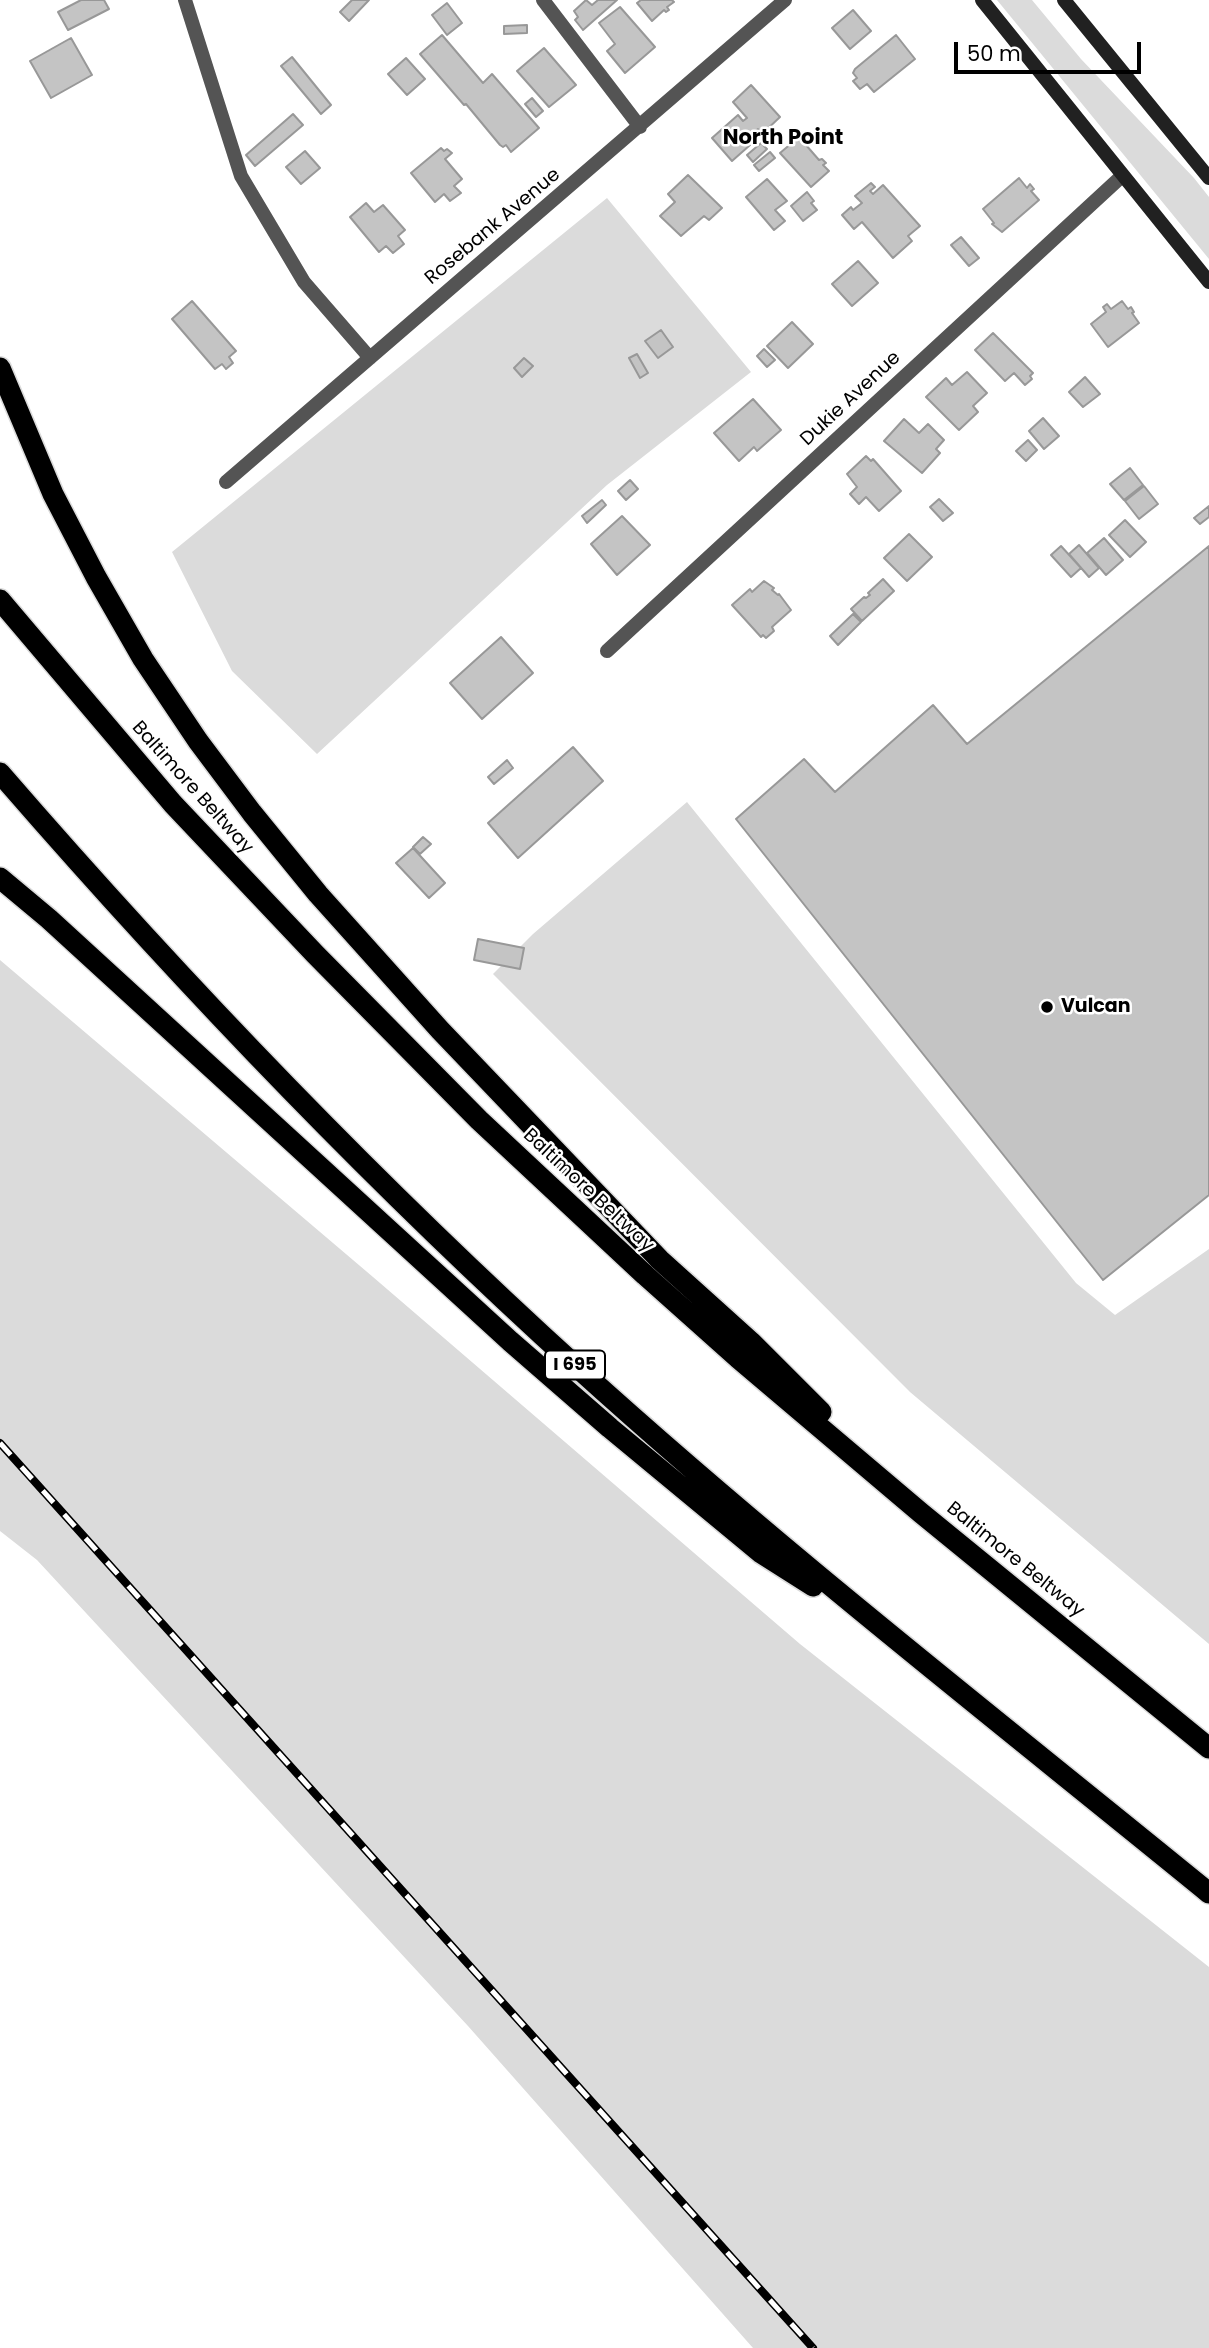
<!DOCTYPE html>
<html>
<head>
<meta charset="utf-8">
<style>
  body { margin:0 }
  #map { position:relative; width:1209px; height:2348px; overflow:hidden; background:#fff; font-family:Poppins,sans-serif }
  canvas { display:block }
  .scale { position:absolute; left:954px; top:42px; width:187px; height:32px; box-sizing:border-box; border:4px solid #000; border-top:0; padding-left:9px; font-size:21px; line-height:24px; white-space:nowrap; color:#000; -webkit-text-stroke:5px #fff; paint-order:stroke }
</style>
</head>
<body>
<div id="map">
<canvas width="1209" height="2348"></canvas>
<div class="scale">50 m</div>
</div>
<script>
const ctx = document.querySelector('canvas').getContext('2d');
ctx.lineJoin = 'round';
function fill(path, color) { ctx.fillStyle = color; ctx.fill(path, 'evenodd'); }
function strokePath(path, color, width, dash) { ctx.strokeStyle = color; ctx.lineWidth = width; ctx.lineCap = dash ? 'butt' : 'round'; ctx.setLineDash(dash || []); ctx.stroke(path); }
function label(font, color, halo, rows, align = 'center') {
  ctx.font = font + ' Poppins,sans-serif'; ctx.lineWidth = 5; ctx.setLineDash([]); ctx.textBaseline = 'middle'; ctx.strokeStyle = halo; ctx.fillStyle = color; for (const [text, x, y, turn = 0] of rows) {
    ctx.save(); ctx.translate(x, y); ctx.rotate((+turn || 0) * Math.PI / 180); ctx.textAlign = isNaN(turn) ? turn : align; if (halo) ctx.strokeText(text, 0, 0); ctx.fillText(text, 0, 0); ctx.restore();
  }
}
const green = new Path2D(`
  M 997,0 L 1032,0 L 1081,59 L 1194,178 L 1209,197 L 1209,259 Z
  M 607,198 L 751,372 L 607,485 L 317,754 L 232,671 L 172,552 Z
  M 687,802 L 1076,1283 L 1115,1315 L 1209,1249 L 1209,1644 L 910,1392 L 493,974 L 533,934 Z
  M 0,960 L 373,1277 L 800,1644 L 1209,1967 L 1209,2348 L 753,2348 L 468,2026 L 37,1560 L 0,1531 Z`);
const building = new Path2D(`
  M 81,0 L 104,0 L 109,9 L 68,30 L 58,12 Z
  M 352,0 L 369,0 L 349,21 L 340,12 Z
  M 586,0 L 592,5 L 598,0 L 617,0 L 583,30 L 575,20 L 578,17 L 574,11 Z
  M 641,0 L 672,0 L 674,2 L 667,7 L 669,10 L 666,12 L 664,10 L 652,21 L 637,3 Z
  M 447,3 L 462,23 L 447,35 L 432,15 Z
  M 620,7 L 655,47 L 625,73 L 607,51 L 615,44 L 599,23 Z
  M 853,10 L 871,31 L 850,49 L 832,28 Z
  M 527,25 L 527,33 L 504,34 L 504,26 Z
  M 442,35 L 483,83 L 492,74 L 539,128 L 511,152 L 506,145 L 503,147 L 500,145 L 466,104 L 464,105 L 420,54 Z
  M 896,35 L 915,59 L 874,92 L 867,84 L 860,89 L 853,81 L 857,78 L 853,73 L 855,69 Z
  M 71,38 L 92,75 L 51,98 L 30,61 Z
  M 544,48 L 576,85 L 549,107 L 517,71 Z
  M 292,57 L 331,105 L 321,114 L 281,66 Z
  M 406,58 L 425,79 L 407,95 L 388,74 Z
  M 751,85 L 780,117 L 762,134 L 758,129 L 753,133 L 758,138 L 732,161 L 712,138 L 738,115 L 743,121 L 747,118 L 733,102 Z
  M 532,98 L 543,111 L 536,117 L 525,104 Z
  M 293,114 L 303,125 L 255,166 L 246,155 Z
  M 799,137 L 819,160 L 822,159 L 826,163 L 823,165 L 829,171 L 811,187 L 780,153 Z
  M 761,143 L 767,149 L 753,162 L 747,155 Z
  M 441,148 L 444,151 L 447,149 L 452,153 L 445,159 L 462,179 L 454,186 L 461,193 L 450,201 L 444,194 L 435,202 L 411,173 Z
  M 305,151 L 320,168 L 301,184 L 286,167 Z
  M 770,152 L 775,158 L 759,171 L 754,165 Z
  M 688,175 L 722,208 L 709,220 L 704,216 L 681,236 L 660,216 L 675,202 L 668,194 Z
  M 1019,178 L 1027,188 L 1030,184 L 1034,189 L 1031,191 L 1039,200 L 1002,232 L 992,224 L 994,223 L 983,209 Z
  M 767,179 L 787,201 L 775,210 L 785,221 L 774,230 L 746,197 Z
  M 871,183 L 875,187 L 870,191 L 873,194 L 883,185 L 920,226 L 908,236 L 912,241 L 893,258 L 862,222 L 854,229 L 842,215 L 851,207 L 853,210 L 862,203 L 855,196 Z
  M 807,192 L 814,201 L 811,203 L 817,210 L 803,221 L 791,206 Z
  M 366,203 L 374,212 L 383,205 L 405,230 L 398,236 L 404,244 L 393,253 L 386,246 L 379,252 L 350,217 Z
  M 961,237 L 979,258 L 969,266 L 951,245 Z
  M 858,261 L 878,283 L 852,306 L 832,284 Z
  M 192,301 L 236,351 L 229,357 L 233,363 L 226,369 L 222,364 L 215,369 L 172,319 Z
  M 1122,301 L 1128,309 L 1131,307 L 1134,312 L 1132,313 L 1139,323 L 1108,347 L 1091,324 L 1106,312 L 1103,307 L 1107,304 L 1111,309 Z
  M 792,322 L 813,344 L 788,368 L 767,346 Z
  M 661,330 L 673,347 L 658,358 L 645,341 Z
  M 993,333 L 1033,373 L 1030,376 L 1032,379 L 1025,385 L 1014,373 L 1005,381 L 975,350 Z
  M 764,349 L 775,360 L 767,367 L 757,356 Z
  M 637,354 L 648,373 L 640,378 L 629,358 Z
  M 524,358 L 533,366 L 522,377 L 514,368 Z
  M 967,372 L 987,393 L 973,406 L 978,412 L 959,430 L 926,397 L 946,378 L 952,385 Z
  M 1085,377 L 1100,394 L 1083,407 L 1069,392 Z
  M 753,399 L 781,430 L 757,451 L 754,447 L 739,461 L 714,433 Z
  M 1043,418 L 1059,436 L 1044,449 L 1029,431 Z
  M 904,419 L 919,433 L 928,424 L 944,440 L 936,449 L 940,453 L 922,473 L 884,441 Z
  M 1028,440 L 1037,450 L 1026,461 L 1016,451 Z
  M 866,456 L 871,461 L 873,459 L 901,491 L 879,511 L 866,497 L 859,504 L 850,494 L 857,487 L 847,474 Z
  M 1130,468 L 1143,485 L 1124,500 L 1110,484 Z
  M 630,480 L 638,489 L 626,500 L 618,491 Z
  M 1144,486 L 1158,504 L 1139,519 L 1125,501 Z
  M 939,499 L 953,513 L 943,521 L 930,507 Z
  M 602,500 L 606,505 L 587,523 L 582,516 Z
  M 1209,506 L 1209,517 L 1200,524 L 1194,518 Z
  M 622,516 L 650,545 L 617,575 L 591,544 Z
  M 1125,520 L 1146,542 L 1130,557 L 1109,535 Z
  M 909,534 L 932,557 L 907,581 L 884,558 Z
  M 1104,538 L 1123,560 L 1106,575 L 1087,553 Z
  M 1079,545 L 1099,568 L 1089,577 L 1069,554 Z
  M 1061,546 L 1081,568 L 1071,577 L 1051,555 Z
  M 1209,546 L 1209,1195 L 1103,1280 L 736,819 L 804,759 L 835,792 L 933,705 L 967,744 Z
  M 883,579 L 894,591 L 862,621 L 851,609 L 864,597 L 866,598 L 870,595 L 868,593 Z
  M 764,581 L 774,588 L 772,590 L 778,595 L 779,594 L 791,610 L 772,627 L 774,631 L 766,638 L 763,635 L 761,637 L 732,605 L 750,589 L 752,592 Z
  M 853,614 L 861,622 L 838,645 L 830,636 Z
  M 501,637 L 533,673 L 482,719 L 450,683 Z
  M 573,747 L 603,781 L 518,858 L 488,823 Z
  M 507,760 L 513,768 L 494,784 L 488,777 Z
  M 423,837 L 431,844 L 420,854 L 413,847 Z
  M 413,848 L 445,883 L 429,898 L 396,863 Z
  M 478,939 L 524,948 L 520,969 L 474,960 Z`);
const street = new Path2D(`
  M 185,0 L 241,176 L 304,282 L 370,358
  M 543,0 L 640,127
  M 226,482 L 785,0
  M 607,651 L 1122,176`);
const secondary = new Path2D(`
  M 982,0 L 1209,282
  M 1064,0 L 1209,178`);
const highway = new Path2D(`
  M 0,368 L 53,494 L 96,577 L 143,659 L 198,741 L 252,813 L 318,894 L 440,1030 L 660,1260 L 751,1342 L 821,1412
  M 0,600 L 173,804 L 315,954 L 479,1120 L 645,1275 L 738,1358 L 921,1513 L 1209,1748
  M 0,773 C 181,982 373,1182 578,1368 C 781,1552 997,1720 1209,1893
  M 0,878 L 49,919 L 510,1341 L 610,1428 L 761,1553 L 813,1586`);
const rail = new Path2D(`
  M 0,1443 L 813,2348`);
const markers = [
  [1047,1007,7,"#000"]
];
const shields = [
  [575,1365,60]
];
const shieldNames = [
  ["I 695",575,1365]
];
const streetNames = [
  ["Rosebank Avenue",493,227,-40],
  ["Dukie Avenue",851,399,-43],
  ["Baltimore Beltway",192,788,48],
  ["Baltimore Beltway",588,1191,43],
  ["Baltimore Beltway",1015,1560,39]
];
const poiNames = [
  ["Vulcan",1061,1007]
];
const neighbourhoodNames = [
  ["North Point",783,139]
];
fill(green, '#dbdbdb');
fill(building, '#c4c4c4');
strokePath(building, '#989898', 2);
strokePath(highway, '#dbdbdb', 24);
strokePath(street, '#545454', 14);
strokePath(secondary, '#212121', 14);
strokePath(highway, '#000', 21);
strokePath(rail, '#000', 8);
strokePath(rail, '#fff', 5, [16]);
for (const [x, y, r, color] of markers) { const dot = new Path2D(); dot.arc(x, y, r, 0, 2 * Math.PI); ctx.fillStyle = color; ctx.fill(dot); strokePath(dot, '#fff', 2.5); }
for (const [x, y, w] of shields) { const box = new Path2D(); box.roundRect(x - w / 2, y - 14.5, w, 29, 5); ctx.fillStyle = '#fff'; ctx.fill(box); strokePath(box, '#000', 2); }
label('bold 18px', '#000', null, shieldNames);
label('19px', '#000', '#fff', streetNames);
label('bold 19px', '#000', '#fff', poiNames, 'left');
label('bold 21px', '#000', '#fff', neighbourhoodNames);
</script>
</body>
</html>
